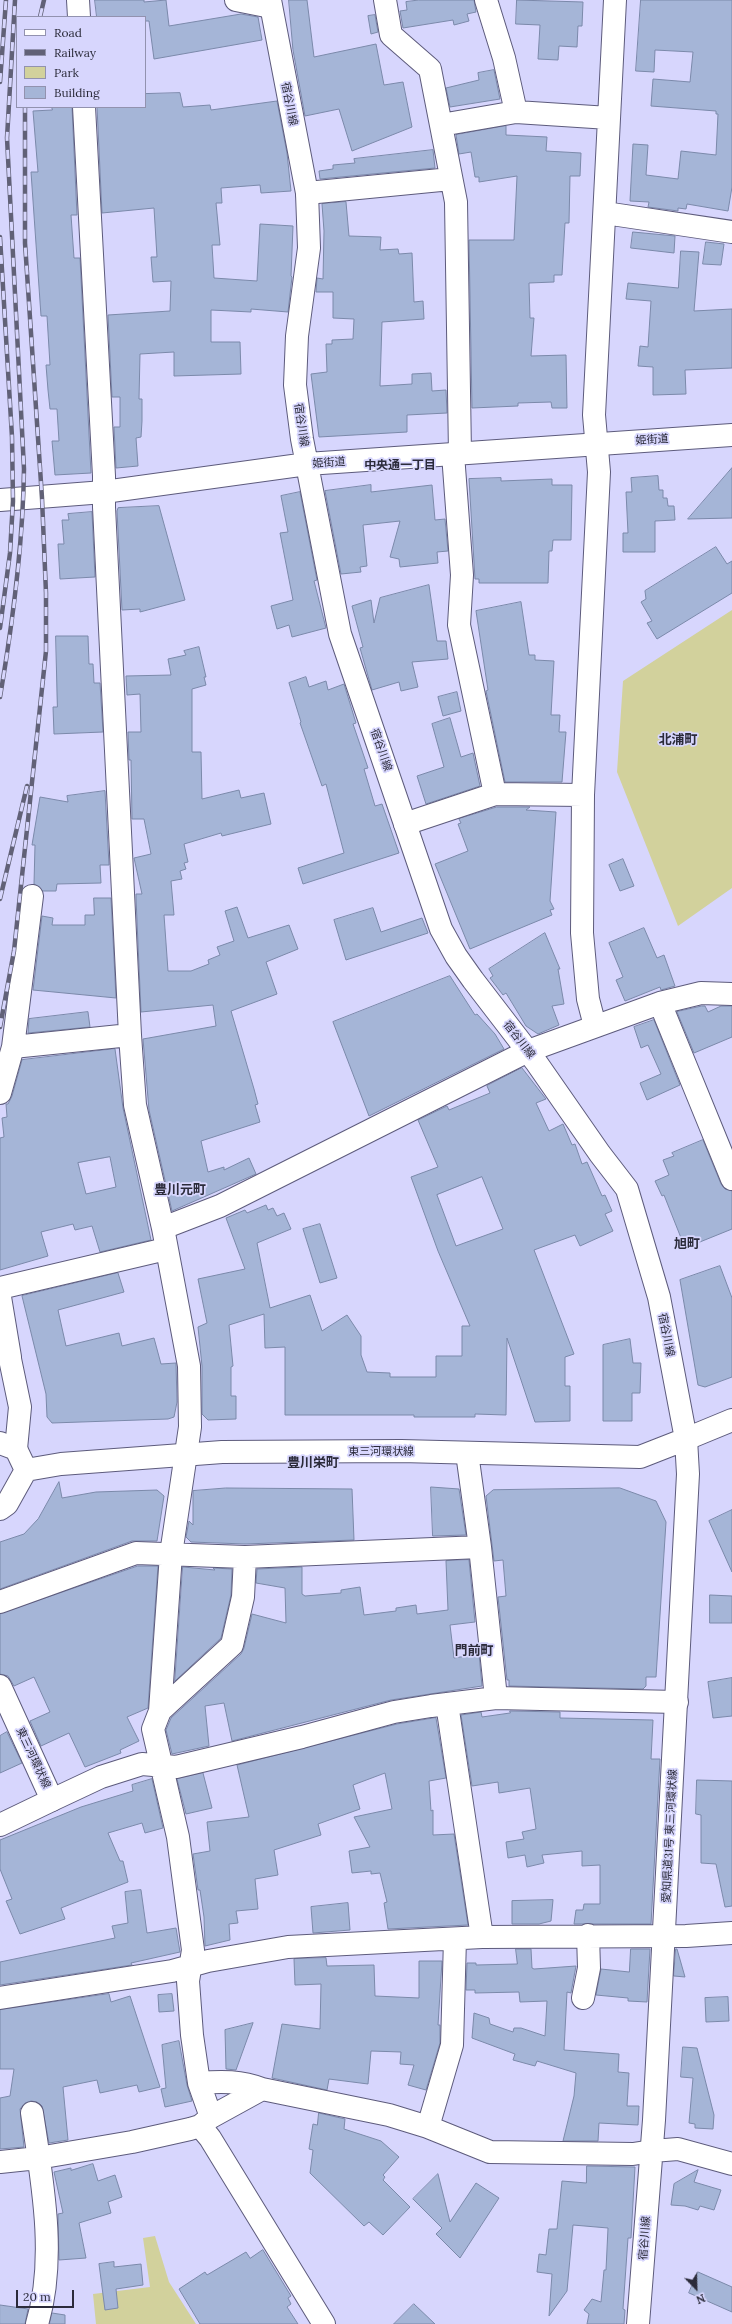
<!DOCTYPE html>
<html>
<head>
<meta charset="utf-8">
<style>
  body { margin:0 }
  #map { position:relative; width:732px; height:2324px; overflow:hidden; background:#d7d6fd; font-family:Lora,serif }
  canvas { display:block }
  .legend { position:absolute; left:16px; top:16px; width:130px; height:92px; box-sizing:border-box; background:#d7d6fd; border:1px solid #9292af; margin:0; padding:5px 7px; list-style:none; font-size:12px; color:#2b2b3a }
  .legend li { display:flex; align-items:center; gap:8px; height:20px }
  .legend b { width:20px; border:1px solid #9292af }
  .north { position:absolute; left:676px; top:2268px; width:40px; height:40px; -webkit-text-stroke:3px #d7d6fd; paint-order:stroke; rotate:157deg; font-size:11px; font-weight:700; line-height:16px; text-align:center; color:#2b2b3a }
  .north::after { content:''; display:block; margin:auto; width:14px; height:18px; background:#2b2b3a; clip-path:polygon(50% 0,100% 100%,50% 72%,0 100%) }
  .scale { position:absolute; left:16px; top:2290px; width:58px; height:18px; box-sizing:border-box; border:2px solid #2b2b3a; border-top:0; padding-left:5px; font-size:12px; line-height:14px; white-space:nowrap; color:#2b2b3a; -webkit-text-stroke:3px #d7d6fd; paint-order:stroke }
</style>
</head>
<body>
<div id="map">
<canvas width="732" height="2324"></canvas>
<ul class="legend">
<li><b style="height:5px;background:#fff"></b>Road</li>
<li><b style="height:5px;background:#616177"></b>Railway</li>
<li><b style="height:11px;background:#d2d19c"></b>Park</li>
<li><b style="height:11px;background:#a5b5d7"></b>Building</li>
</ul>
<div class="north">N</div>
<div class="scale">20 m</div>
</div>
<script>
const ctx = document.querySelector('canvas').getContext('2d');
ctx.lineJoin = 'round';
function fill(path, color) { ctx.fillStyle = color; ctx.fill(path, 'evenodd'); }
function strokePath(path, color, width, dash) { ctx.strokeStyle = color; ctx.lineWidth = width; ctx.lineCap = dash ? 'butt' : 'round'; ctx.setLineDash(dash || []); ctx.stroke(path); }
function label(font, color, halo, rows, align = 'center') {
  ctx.font = font + ' Lora,"Noto Sans JP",serif'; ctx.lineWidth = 3.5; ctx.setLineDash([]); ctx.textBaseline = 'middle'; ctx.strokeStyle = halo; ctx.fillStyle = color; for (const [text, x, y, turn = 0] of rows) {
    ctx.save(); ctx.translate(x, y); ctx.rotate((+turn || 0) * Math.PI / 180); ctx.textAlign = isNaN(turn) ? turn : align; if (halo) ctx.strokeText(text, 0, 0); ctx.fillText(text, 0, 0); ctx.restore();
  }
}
const green = new Path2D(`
  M 732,610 L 732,888 L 678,926 L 617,772 L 623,681 Z
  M 155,2236 L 169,2282 L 196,2324 L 96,2324 L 93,2294 L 150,2287 L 143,2238 Z`);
const building = new Path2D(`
  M 95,0 L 144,0 L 144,2 L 166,0 L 169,26 L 241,14 L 258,17 L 262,40 L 154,59 L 149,21 L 145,21 L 145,17 L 97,17 Z
  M 289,0 L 307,0 L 314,57 L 376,44 L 384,85 L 403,82 L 412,127 L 352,151 L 339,109 L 305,116 L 293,50 Z
  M 419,0 L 474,0 L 476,12 L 467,14 L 469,21 L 454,25 L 453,20 L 403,28 L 400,11 L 407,10 L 406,2 Z
  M 517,0 L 583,2 L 582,26 L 578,26 L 577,47 L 559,46 L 558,60 L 538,59 L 540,25 L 516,24 Z
  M 641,0 L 732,0 L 732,187 L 728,211 L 687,204 L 686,209 L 678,208 L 678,211 L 648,207 L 649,202 L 630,201 L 633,144 L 648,145 L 646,175 L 678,179 L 681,151 L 716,155 L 718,114 L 716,114 L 716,111 L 651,106 L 653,79 L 690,82 L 693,52 L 655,50 L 654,72 L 636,71 Z
  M 375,15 L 378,32 L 371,34 L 368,16 Z
  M 494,70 L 500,99 L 450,107 L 446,88 L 479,80 L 478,73 Z
  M 180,93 L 183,107 L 210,105 L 211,110 L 277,101 L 287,153 L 291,191 L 261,193 L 260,185 L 221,188 L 222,203 L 216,203 L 220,245 L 212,245 L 214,278 L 257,281 L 260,224 L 293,226 L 291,276 L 292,277 L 288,312 L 251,309 L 251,312 L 211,310 L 211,342 L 240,342 L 241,374 L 174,376 L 174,352 L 140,354 L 139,399 L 142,399 L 142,421 L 141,437 L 136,438 L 138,466 L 116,468 L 114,427 L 120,427 L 120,397 L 112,397 L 108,315 L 170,311 L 171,281 L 153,282 L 151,257 L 157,257 L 154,208 L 102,213 L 97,107 L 145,107 L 145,94 Z
  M 52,107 L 72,107 L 77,215 L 71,215 L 74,258 L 80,258 L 91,473 L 55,475 L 52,441 L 59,441 L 57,409 L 50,409 L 48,390 L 46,365 L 50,365 L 47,316 L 41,316 L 31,172 L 38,172 L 33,111 L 52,110 Z
  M 506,126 L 506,135 L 547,137 L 546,151 L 581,153 L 580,176 L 570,176 L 569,223 L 565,223 L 562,275 L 554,275 L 554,282 L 529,283 L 530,318 L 534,318 L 531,356 L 566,355 L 567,408 L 552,408 L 551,402 L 518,403 L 518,406 L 472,408 L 469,240 L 514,240 L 517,176 L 479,182 L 479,177 L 475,177 L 471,152 L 459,154 L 456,135 Z
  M 433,150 L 435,168 L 320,179 L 319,171 L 333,169 L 333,165 L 355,163 L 354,159 Z
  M 346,202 L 349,236 L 381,237 L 380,250 L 398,249 L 399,254 L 412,253 L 414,302 L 423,301 L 424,319 L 382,322 L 380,386 L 412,384 L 412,374 L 431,373 L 432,391 L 446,390 L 447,413 L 407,415 L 407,432 L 319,437 L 311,374 L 327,372 L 326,344 L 332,344 L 332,340 L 353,339 L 354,319 L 333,318 L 333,292 L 316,292 L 317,278 L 323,279 L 324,231 L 322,204 Z
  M 633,232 L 675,236 L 674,253 L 631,248 Z
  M 706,242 L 724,244 L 721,265 L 703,264 Z
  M 681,251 L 699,252 L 694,311 L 732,309 L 732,368 L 685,370 L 686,394 L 653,395 L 653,367 L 638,366 L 640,346 L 648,347 L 651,301 L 626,299 L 628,283 L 678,288 Z
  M 732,468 L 732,518 L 688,519 Z
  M 658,476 L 659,490 L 663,490 L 663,498 L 667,498 L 668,506 L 674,506 L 675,520 L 655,521 L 655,552 L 623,552 L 623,533 L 628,533 L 626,492 L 632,492 L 631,478 Z
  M 501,478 L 501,481 L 552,479 L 552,485 L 572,485 L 571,540 L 553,540 L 552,551 L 549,551 L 548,583 L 479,583 L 479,579 L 475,579 L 469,479 Z
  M 371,485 L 371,492 L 432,485 L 435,520 L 445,519 L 448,551 L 437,552 L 438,563 L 400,567 L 399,559 L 390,557 L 400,521 L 363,525 L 367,566 L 360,567 L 361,572 L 341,574 L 325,491 Z
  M 300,492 L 317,580 L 314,581 L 326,628 L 292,637 L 289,625 L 277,629 L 271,606 L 293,600 L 280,533 L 288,532 L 281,496 Z
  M 159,506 L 185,600 L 140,612 L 140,609 L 122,610 L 117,511 L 118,508 Z
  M 92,512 L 95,577 L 60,579 L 58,544 L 64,544 L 62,520 L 69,520 L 68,514 Z
  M 716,547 L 727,564 L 732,561 L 732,593 L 657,639 L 647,623 L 652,621 L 641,602 L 646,599 L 645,591 Z
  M 429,585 L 437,641 L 446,641 L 448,659 L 412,662 L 418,687 L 401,691 L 399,682 L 372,690 L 360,648 L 363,647 L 352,606 L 371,600 L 374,623 L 380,598 Z
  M 521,602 L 529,655 L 535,655 L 535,660 L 554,661 L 551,715 L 560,715 L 559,732 L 566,732 L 562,782 L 505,782 L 486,691 L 488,690 L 476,611 Z
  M 56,636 L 88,636 L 89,664 L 93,664 L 94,683 L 100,683 L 103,732 L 54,734 L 53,707 L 57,707 Z
  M 199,647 L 206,677 L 204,677 L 206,685 L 192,689 L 192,752 L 201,752 L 202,799 L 239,790 L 241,798 L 264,793 L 271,824 L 222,836 L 221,833 L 184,844 L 188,862 L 184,863 L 186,869 L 180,871 L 182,879 L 171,881 L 174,915 L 164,915 L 168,971 L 191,971 L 209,964 L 208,960 L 220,955 L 217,947 L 234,941 L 225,911 L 237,907 L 248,938 L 289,925 L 298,949 L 266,962 L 277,994 L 231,1011 L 254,1089 L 258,1104 L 255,1105 L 260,1122 L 201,1141 L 208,1172 L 224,1167 L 224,1170 L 249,1158 L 256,1174 L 172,1211 L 149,1110 L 143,1039 L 216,1026 L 213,1005 L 141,1012 L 136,898 L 136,894 L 142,894 L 134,858 L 151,854 L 144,819 L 132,819 L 131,760 L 129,760 L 128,732 L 141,732 L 140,694 L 127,695 L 126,676 L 171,675 L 168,659 L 186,655 L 184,651 Z
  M 306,677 L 309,687 L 326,681 L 328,690 L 344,684 L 356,723 L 353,724 L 368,768 L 364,769 L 375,806 L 382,804 L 399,853 L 303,884 L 298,868 L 344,853 L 326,784 L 322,786 L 300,723 L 301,722 L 289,683 Z
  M 457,692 L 461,711 L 443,716 L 438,697 Z
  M 450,718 L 461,757 L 473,753 L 480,786 L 426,804 L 417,776 L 444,767 L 432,724 Z
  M 105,791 L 109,865 L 100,865 L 101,883 L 57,884 L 56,891 L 43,891 L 34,884 L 35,845 L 32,845 L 40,797 L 68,802 L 67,796 Z
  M 497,807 L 530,807 L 526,810 L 556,812 L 550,901 L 554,909 L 550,910 L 552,915 L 470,949 L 435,864 L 468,851 L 458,824 L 461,823 L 459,819 Z
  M 623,859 L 634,886 L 620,891 L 609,865 Z
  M 94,898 L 111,898 L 116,998 L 33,990 L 42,916 L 53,918 L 52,925 L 85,925 L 85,915 L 94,915 Z
  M 373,908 L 381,932 L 422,918 L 428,933 L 346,960 L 334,920 Z
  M 644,928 L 657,958 L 664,955 L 675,986 L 661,990 L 660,987 L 625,1001 L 616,980 L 623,977 L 609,943 Z
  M 545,933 L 560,969 L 558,969 L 564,1004 L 552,1006 L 559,1025 L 538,1034 L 526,1026 L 506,993 L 503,995 L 490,978 L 493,976 L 489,969 Z
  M 450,976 L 475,1015 L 477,1014 L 495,1034 L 504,1049 L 369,1116 L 333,1022 Z
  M 702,1006 L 705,1006 L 708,1012 L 721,1006 L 732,1006 L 732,1037 L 694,1053 L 677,1012 Z
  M 88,1012 L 90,1027 L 28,1033 L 29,1019 Z
  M 654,1020 L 680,1085 L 647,1100 L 640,1083 L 661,1074 L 648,1045 L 641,1048 L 634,1027 Z
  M 115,1049 L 123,1108 L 151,1240 L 100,1252 L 92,1226 L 75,1230 L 73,1224 L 41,1232 L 48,1256 L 0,1270 L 0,1138 L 4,1137 L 2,1118 L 7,1117 L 6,1104 L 8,1104 L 12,1096 L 22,1060 ZM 110,1157 L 116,1187 L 86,1194 L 78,1163 Z
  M 522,1068 L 546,1099 L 536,1103 L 549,1131 L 563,1124 L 572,1145 L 575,1144 L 582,1164 L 587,1162 L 602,1196 L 605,1195 L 612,1211 L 605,1214 L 613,1231 L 580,1246 L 575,1235 L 534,1250 L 574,1354 L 565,1357 L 565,1386 L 570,1386 L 570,1421 L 535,1422 L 507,1338 L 506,1415 L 475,1414 L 475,1417 L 414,1417 L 414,1415 L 285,1415 L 285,1347 L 265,1348 L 264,1314 L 229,1325 L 233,1366 L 231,1367 L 231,1396 L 236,1396 L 236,1419 L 208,1420 L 202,1414 L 202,1366 L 198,1327 L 207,1323 L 198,1279 L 245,1269 L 226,1218 L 245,1210 L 247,1213 L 266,1205 L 268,1210 L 273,1208 L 277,1216 L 284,1213 L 291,1229 L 257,1243 L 270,1308 L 310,1295 L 322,1331 L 347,1315 L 361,1336 L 361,1355 L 367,1372 L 390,1373 L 390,1377 L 436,1377 L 436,1356 L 462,1356 L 462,1326 L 470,1326 L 438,1251 L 411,1177 L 438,1167 L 418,1120 L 447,1106 L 449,1110 L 490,1093 L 487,1086 ZM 482,1177 L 503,1229 L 456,1246 L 437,1195 Z
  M 703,1140 L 721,1184 L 725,1189 L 732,1191 L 732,1229 L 685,1248 L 664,1195 L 662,1196 L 655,1181 L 669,1175 L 663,1160 L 674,1156 L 672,1153 Z
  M 320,1224 L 337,1278 L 320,1283 L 303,1229 Z
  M 720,1266 L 732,1298 L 732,1377 L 705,1387 L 698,1385 L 680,1280 Z
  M 118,1273 L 124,1292 L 58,1310 L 66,1346 L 119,1333 L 122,1346 L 154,1338 L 161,1364 L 176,1363 L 177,1402 L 174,1417 L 168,1419 L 52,1423 L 47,1417 L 46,1394 L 22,1296 Z
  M 630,1339 L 633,1363 L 641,1363 L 640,1393 L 632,1393 L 632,1421 L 603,1421 L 603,1345 Z
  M 59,1482 L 62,1498 L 96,1492 L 157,1490 L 164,1496 L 157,1541 L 132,1541 L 0,1589 L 0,1542 L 24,1534 L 38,1519 Z
  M 431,1487 L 459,1489 L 466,1535 L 433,1536 Z
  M 226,1488 L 352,1489 L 354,1540 L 245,1544 L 191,1542 L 186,1537 L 189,1521 L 193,1525 L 193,1491 Z
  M 620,1488 L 656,1501 L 666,1522 L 656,1677 L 646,1677 L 646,1686 L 643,1689 L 509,1686 L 509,1680 L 507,1680 L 498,1597 L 506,1596 L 503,1560 L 494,1561 L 486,1496 L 493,1490 Z
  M 732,1510 L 732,1572 L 709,1521 Z
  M 469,1560 L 475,1622 L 450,1625 L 454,1658 L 479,1654 L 482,1686 L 391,1700 L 232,1741 L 224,1703 L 205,1706 L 209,1746 L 172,1754 L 166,1730 L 171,1718 L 241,1654 L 244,1648 L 252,1614 L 286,1623 L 285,1588 L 256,1583 L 257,1569 L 302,1567 L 302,1594 L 305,1596 L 341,1593 L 341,1590 L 360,1587 L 364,1615 L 396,1611 L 396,1608 L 416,1605 L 417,1614 L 448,1610 L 446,1561 Z
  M 138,1566 L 158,1566 L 148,1708 L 127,1717 L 139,1741 L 120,1750 L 121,1753 L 85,1767 L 69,1733 L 41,1746 L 30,1721 L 50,1712 L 34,1677 L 14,1686 L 8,1676 L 0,1674 L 0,1614 Z
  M 183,1567 L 215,1570 L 213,1568 L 232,1569 L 231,1595 L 221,1638 L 175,1681 Z
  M 710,1595 L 732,1596 L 732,1623 L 710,1623 Z
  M 732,1678 L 732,1716 L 713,1718 L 708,1682 Z
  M 510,1711 L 560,1712 L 560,1718 L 653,1720 L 651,1759 L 660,1759 L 651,1924 L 574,1924 L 576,1910 L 583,1910 L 584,1904 L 600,1904 L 600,1865 L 582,1866 L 582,1851 L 542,1855 L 544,1863 L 527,1867 L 525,1855 L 508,1858 L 506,1842 L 524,1839 L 522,1832 L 536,1829 L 530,1788 L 499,1793 L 498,1782 L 472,1786 L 461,1715 L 481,1712 L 482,1717 L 510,1713 Z
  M 436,1718 L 446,1778 L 429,1781 L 431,1811 L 433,1810 L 433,1835 L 454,1834 L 468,1925 L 388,1929 L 384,1903 L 387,1902 L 380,1873 L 371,1874 L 371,1871 L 352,1873 L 349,1851 L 370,1847 L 354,1817 L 392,1809 L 385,1773 L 353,1785 L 360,1809 L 318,1824 L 321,1835 L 274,1850 L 278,1875 L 255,1879 L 258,1909 L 236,1911 L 238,1923 L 229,1924 L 230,1940 L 205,1946 L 204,1917 L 200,1890 L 198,1890 L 193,1854 L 210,1851 L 207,1822 L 249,1817 L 237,1765 L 397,1724 Z
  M 7,1732 L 22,1763 L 0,1773 L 0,1736 Z
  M 203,1773 L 212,1808 L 186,1814 L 177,1779 Z
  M 152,1779 L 163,1828 L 145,1833 L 142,1823 L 108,1833 L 120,1861 L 123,1861 L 128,1882 L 61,1908 L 65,1919 L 20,1934 L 6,1901 L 12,1899 L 0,1869 L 0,1840 L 81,1807 L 133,1791 L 132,1785 Z
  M 697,1780 L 732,1781 L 732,1906 L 725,1907 L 716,1864 L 701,1863 L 701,1815 L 696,1814 Z
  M 141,1890 L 147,1933 L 176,1928 L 180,1952 L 131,1963 L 132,1965 L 0,1985 L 0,1962 L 115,1938 L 112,1926 L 128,1923 L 125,1892 Z
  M 553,1900 L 551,1921 L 539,1924 L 512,1924 L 512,1901 Z
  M 348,1903 L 350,1930 L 313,1933 L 311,1907 Z
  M 516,1949 L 531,1949 L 532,1968 L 534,1969 L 576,1966 L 571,1993 L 567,1992 L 564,2050 L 619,2054 L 618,2072 L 629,2073 L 627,2106 L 639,2106 L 638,2125 L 599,2123 L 598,2141 L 563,2141 L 574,2096 L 576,2073 L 537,2061 L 535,2066 L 513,2060 L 515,2054 L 472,2038 L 474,2013 L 489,2018 L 490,2024 L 513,2032 L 514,2028 L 521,2028 L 545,2036 L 547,2001 L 520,2002 L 519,1992 L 475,1993 L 475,1990 L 466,1990 L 467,1963 L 476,1963 L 476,1965 L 517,1964 Z
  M 631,1949 L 650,1949 L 647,2002 L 628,2001 L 628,1998 L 596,1995 L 601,1969 L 629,1972 Z
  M 676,1949 L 677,1949 L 685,1977 L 674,1976 Z
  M 326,1958 L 327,1966 L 374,1965 L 375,1996 L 419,1998 L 419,1961 L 442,1961 L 438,2025 L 440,2025 L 440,2043 L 426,2090 L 408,2085 L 414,2065 L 400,2064 L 401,2052 L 371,2051 L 368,2084 L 329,2079 L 327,2090 L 272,2078 L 282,2024 L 320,2029 L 321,1984 L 295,1985 L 294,1959 Z
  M 109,1994 L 111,2002 L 130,1996 L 160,2087 L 139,2092 L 137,2085 L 100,2093 L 97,2080 L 63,2087 L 68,2140 L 49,2143 L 42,2106 L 37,2102 L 31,2101 L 25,2103 L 20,2109 L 24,2147 L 0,2149 L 0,2098 L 10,2096 L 14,2069 L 0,2069 L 0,2010 Z
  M 172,1994 L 174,2011 L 159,2012 L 158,1995 Z
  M 728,1997 L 729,2021 L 706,2022 L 705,1998 Z
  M 253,2023 L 236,2070 L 226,2069 L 225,2030 Z
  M 179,2041 L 187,2085 L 192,2101 L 165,2107 L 161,2089 L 166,2088 L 162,2045 Z
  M 683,2047 L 697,2048 L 714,2115 L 713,2129 L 695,2128 L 695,2124 L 689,2123 L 693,2078 L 681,2077 Z
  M 319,2113 L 345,2119 L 344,2129 L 381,2141 L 399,2157 L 383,2175 L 385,2177 L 383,2180 L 410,2207 L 383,2235 L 369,2222 L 364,2226 L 310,2173 L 313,2150 L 309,2149 L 313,2124 L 317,2125 Z
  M 93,2164 L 98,2181 L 115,2175 L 122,2197 L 108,2202 L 111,2213 L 79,2223 L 86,2258 L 59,2260 L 58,2214 L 63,2213 L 54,2172 L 71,2168 L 71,2170 Z
  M 587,2166 L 635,2167 L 631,2238 L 628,2238 L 623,2309 L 625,2310 L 624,2324 L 587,2324 L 589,2314 L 584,2310 L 592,2299 L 601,2302 L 604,2270 L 606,2270 L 608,2228 L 573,2225 L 567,2291 L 549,2316 L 552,2274 L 537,2272 L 539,2254 L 546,2255 L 549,2229 L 557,2229 L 562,2181 L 586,2183 Z
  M 698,2170 L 694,2182 L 721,2190 L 714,2210 L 700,2206 L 698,2210 L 685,2206 L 671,2205 L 674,2184 Z
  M 438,2174 L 450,2222 L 476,2183 L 499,2198 L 460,2258 L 436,2234 L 442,2228 L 413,2199 Z
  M 263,2250 L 291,2296 L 288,2298 L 291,2304 L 287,2307 L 298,2324 L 200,2324 L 179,2289 L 205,2272 L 207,2275 L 246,2252 L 250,2258 Z
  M 114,2262 L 114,2267 L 141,2264 L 143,2285 L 116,2289 L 118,2308 L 105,2310 L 99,2264 Z
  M 698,2272 L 732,2287 L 732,2312 L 689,2293 Z
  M 414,2304 L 435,2324 L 394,2324 Z
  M 0,2305 L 28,2309 L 25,2324 L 0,2324 Z
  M 52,2313 L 65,2315 L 65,2324 L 50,2324 Z`);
const minor = new Path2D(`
  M 78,0 L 79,17
  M 236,0 L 271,7
  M 385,0 L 391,35 L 430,69 L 456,202 L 460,454
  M 486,0 L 504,58 L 516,112
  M 84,107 L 104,476 L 104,507 L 130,1035 L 135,1105 L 163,1228 L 189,1366 L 190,1427 L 171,1554 L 160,1711 L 153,1729 L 178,1837 L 193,1950 L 188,1981 L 192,2035 L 199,2083 L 211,2117
  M 441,125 L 516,112 L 609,118
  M 307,193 L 451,179
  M 605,213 L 732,232
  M 453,454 L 462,575 L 459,625 L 495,794
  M 405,824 L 495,794 L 583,795
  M 660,1003 L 732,1179
  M 595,1026 L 588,999 L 582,933 L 583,795 L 599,472 L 594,415 L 615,0
  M 13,1047 L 130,1035
  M 0,1093 L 13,1047 L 32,896
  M 163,1228 L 220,1206 L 528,1051 L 660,1003 L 701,993 L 732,994
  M 0,1288 L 166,1249
  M 0,1297 L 10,1357
  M 0,1343 L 10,1359 L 20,1407 L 16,1449
  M 686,1439 L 732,1420
  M 467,1453 L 480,1547 L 496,1698
  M 0,1602 L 136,1553 L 245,1557 L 480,1547
  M 447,1704 L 482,1937
  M 160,1711 L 232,1645 L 243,1597 L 245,1557
  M 52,1800 L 101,1777 L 142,1764 L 176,1767 L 302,1737 L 394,1712 L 431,1706 L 496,1698 L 677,1702
  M 0,1998 L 172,1971 L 208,1961 L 288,1947 L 482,1937 L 686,1936 L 732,1933
  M 583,1998 L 589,1968 L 588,1935
  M 199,2083 C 222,2081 241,2081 262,2089
  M 32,2113 C 42,2180 57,2258 37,2324
  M 200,2126 L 210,2138 L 324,2324
  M 428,2127 L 452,2045 L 455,1939
  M 0,2162 L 38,2158 L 132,2142 L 190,2129 L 200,2126 L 211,2117 L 262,2089 L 389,2115 L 428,2127 L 490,2152 L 633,2154 L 652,2151`);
const major = new Path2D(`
  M 270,0 L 307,193 L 309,248 L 297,336 L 295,385 L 302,439 L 340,634 L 441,929 L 456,956 L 473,980 L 536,1062 L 600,1154 L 627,1189 L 659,1297 L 686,1439 L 688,1474 L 654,2120 L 638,2324
  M 0,500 L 104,492 L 307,464 L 732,435
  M 0,1443 L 16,1449 L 26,1470 L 7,1504 L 0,1509
  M 26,1470 L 61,1464 L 222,1452 L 401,1451 L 640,1457 L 686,1439
  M 0,1686 L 52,1800 L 0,1825
  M 652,2151 L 678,2149 L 732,2164`);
const rail = new Path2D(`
  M 40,17 L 44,0
  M 0,82 L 6,0
  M 0,237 L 12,437 L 13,501 L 10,553 L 0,628
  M 0,697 C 13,621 23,546 24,469 L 7,138 L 15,0
  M 0,899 L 27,786
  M 0,1027 L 14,951 L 46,651 L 46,593 L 42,498 L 25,243 L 25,107`);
const streetNames = [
  ["宿谷川線",289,104,79],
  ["宿谷川線",301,425,82],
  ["姫街道",652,440,-3],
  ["姫街道",329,463,-4],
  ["宿谷川線",381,750,71],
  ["宿谷川線",519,1040,52],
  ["宿谷川線",666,1335,79],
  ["東三河環状線",381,1452],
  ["東三河環状線",33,1758,65],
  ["愛知県道31号 東三河環状線",670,1836,-87],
  ["宿谷川線",645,2238,-86]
];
const neighbourhoodNames = [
  ["中央通一丁目",400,466]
];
const quarterNames = [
  ["北浦町",678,740],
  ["豊川元町",180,1190],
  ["旭町",687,1244],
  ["豊川栄町",313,1463],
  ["門前町",474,1651]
];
fill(green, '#d2d19c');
fill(building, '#a5b5d7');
strokePath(building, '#7b89aa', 1);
strokePath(minor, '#5d5b7c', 24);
strokePath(major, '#5d5b7c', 24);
strokePath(minor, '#fff', 22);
strokePath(major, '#fff', 22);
strokePath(rail, '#616177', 4.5);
strokePath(rail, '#d7d6fd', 3, [9]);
label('11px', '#2b2b3a', '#d7d6fd', streetNames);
label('bold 12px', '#2b2b3a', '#d7d6fd', neighbourhoodNames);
label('bold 13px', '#2b2b3a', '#d7d6fd', quarterNames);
</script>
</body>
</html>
